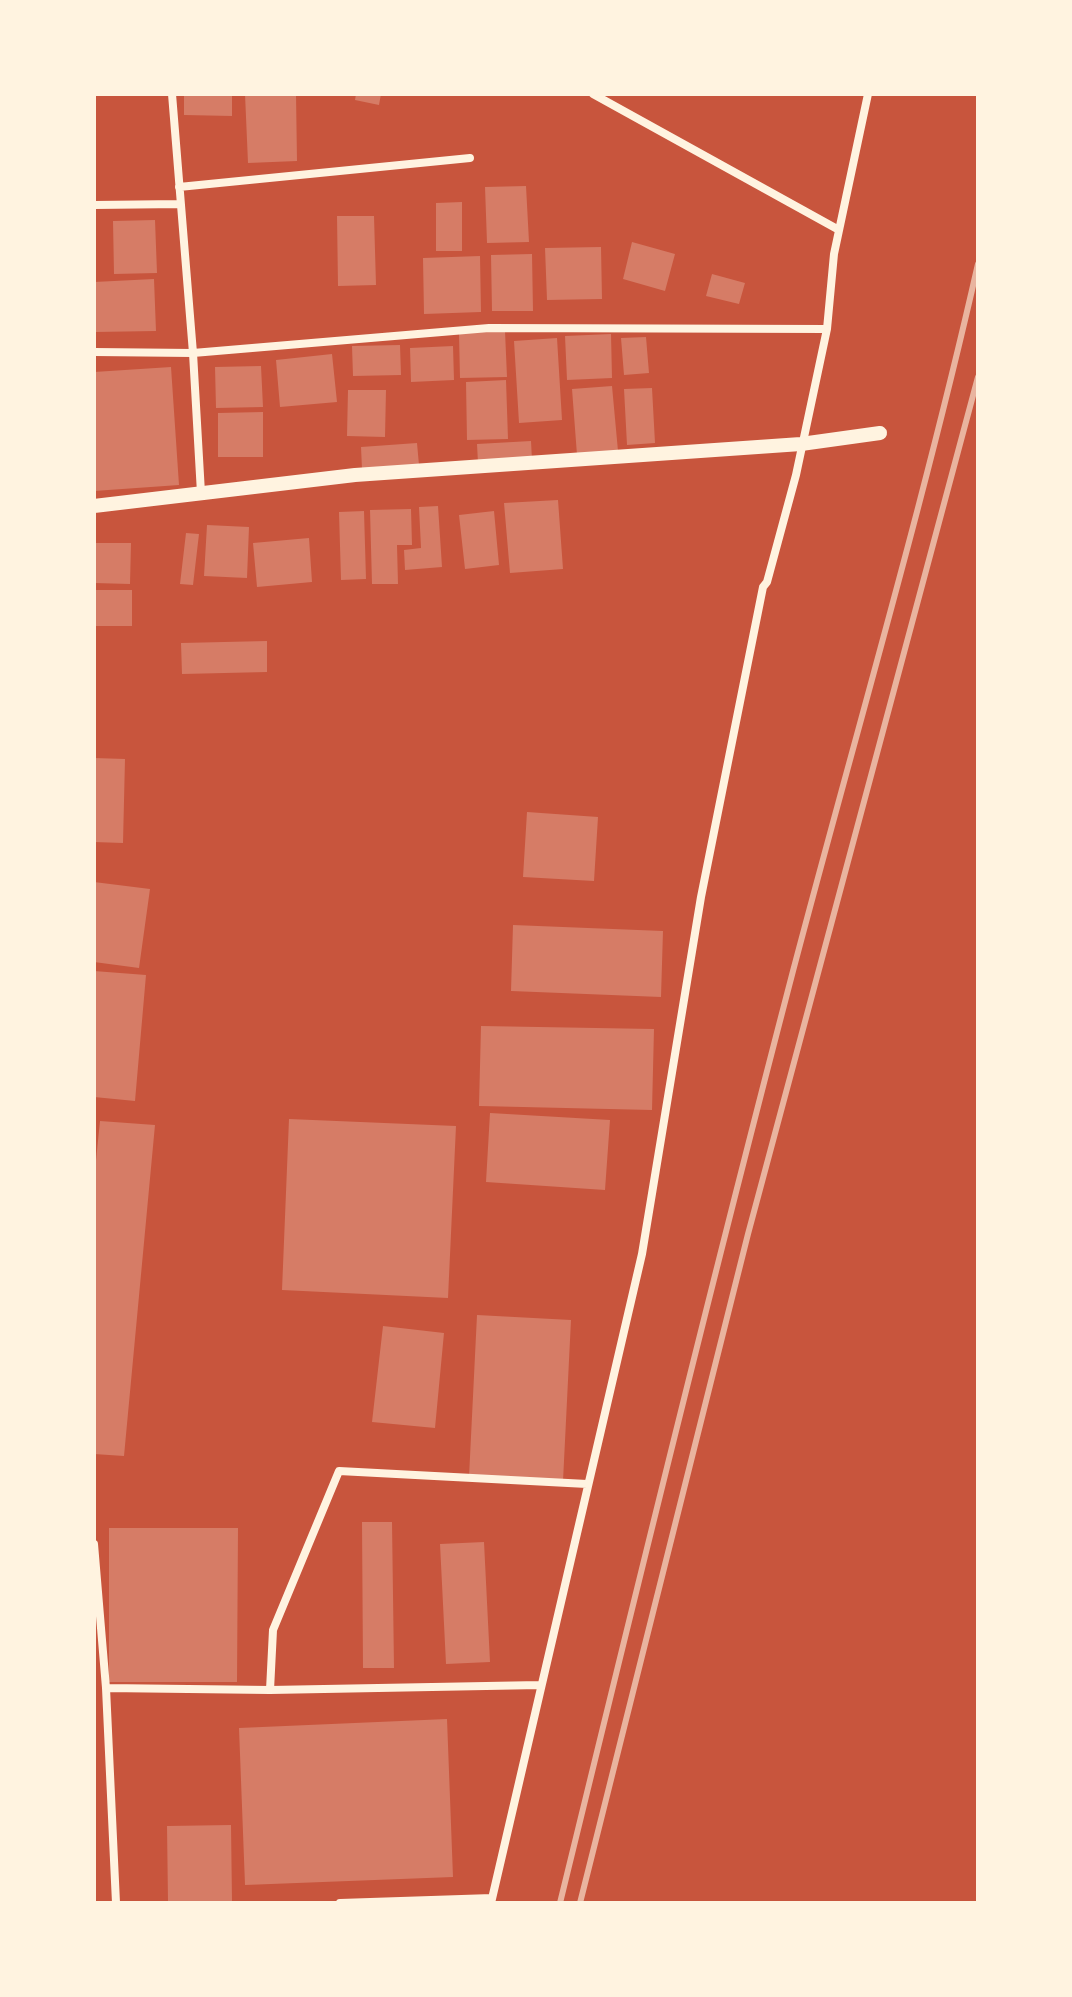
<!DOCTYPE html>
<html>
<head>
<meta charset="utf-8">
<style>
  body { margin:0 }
  #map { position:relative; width:1072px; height:1997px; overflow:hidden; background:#c8553d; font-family:"Public Sans",sans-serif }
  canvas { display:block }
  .frame { position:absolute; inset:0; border:96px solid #fff3e0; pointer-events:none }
</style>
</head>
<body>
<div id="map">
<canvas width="1072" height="1997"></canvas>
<div class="frame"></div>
</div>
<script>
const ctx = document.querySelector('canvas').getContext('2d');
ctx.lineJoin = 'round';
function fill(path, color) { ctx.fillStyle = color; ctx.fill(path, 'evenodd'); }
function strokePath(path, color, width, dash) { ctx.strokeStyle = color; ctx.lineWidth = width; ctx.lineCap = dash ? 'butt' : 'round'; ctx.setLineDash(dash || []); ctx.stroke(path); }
const building = new Path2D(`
  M 184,94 L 232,94 L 232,116 L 184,115 Z
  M 245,94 L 296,94 L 297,161 L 248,163 Z
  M 356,94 L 381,94 L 379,105 L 355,100 Z
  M 526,186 L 529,242 L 487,243 L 485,187 Z
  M 462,202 L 462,251 L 436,251 L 436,203 Z
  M 337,216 L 374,216 L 376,285 L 338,286 Z
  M 155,220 L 157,273 L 114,274 L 113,221 Z
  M 632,242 L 675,254 L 665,291 L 623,279 Z
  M 601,247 L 602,299 L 547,300 L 545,248 Z
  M 532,254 L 533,311 L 492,311 L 491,255 Z
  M 480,256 L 481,312 L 424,314 L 423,258 Z
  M 712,274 L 745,283 L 739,304 L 706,296 Z
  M 154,279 L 156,331 L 95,332 L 94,282 Z
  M 505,331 L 507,377 L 460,378 L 459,333 Z
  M 611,334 L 612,378 L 567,380 L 565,336 Z
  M 646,337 L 649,373 L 624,375 L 621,338 Z
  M 557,338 L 562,420 L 519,423 L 514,341 Z
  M 400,345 L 401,375 L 353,376 L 352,346 Z
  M 453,346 L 454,380 L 411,382 L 410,348 Z
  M 332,354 L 337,402 L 280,407 L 276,360 Z
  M 261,366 L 263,407 L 216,408 L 215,367 Z
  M 171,367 L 179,485 L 94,491 L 94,372 Z
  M 506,380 L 508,439 L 467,440 L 466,382 Z
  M 612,386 L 618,451 L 577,455 L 572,389 Z
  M 652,388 L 655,443 L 627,445 L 624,389 Z
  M 348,390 L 386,390 L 385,437 L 347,436 Z
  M 263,412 L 263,457 L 218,457 L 218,413 Z
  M 531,441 L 532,460 L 478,463 L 477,444 Z
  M 417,443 L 419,465 L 362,469 L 361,447 Z
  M 558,500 L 563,569 L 510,573 L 504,503 Z
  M 438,506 L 442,567 L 405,570 L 404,550 L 421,548 L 419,507 Z
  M 411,509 L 412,545 L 397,545 L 398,584 L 372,584 L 370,510 Z
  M 364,511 L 366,579 L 341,580 L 339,512 Z
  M 494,511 L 499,565 L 465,569 L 459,515 Z
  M 207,525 L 249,527 L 247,578 L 204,576 Z
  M 186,533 L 199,534 L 193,585 L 180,584 Z
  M 309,538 L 312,582 L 257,587 L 253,543 Z
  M 94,543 L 131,543 L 130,584 L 94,583 Z
  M 94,590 L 132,590 L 132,626 L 94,626 Z
  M 267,641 L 267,672 L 182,674 L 181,643 Z
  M 94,758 L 125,759 L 123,843 L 94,842 Z
  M 527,812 L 598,817 L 594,881 L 523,877 Z
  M 94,882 L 150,889 L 139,968 L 94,962 Z
  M 513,925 L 663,931 L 661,997 L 511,991 Z
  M 94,971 L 146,975 L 135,1101 L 94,1097 Z
  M 481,1026 L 654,1029 L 652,1110 L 479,1106 Z
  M 490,1113 L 610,1120 L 605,1190 L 486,1182 Z
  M 289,1119 L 456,1126 L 448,1298 L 282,1290 Z
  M 100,1121 L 155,1125 L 124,1456 L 94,1454 L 94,1180 Z
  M 477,1315 L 571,1320 L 563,1481 L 469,1477 Z
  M 383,1326 L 444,1333 L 435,1428 L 372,1422 Z
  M 362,1522 L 392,1522 L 394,1668 L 363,1668 Z
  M 109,1528 L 238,1528 L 237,1682 L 109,1682 Z
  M 484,1542 L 490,1662 L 446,1664 L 440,1544 Z
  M 447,1719 L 453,1877 L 245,1885 L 239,1728 Z
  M 231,1825 L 232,1901 L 168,1902 L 167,1826 Z`);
const minor = new Path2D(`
  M 172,94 L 193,353 L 201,493
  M 593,94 L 839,230
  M 179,187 L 470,158
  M 94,205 L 180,204
  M 94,352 L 193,353 L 489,328 L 827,329
  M 94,1544 L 106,1688
  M 270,1690 L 273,1630 L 339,1471 L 587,1484
  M 116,1903 L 106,1688 L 270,1690 L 540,1685
  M 340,1903 L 492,1898
  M 491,1903 L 642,1254 L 701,897 L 763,587 L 767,582 L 796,475 L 827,329 L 834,254 L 868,94`);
const tertiary = new Path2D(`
  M 94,506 L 355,475 L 801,444 L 880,433`);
const rail = new Path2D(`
  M 560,1903 C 636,1592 712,1281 793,971 C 855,736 924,502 978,264
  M 580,1903 L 748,1234 L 978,377`);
fill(building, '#d67c66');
strokePath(minor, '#fff3e0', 8);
strokePath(tertiary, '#fff3e0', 14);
strokePath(rail, '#e9b49f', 6);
</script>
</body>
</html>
